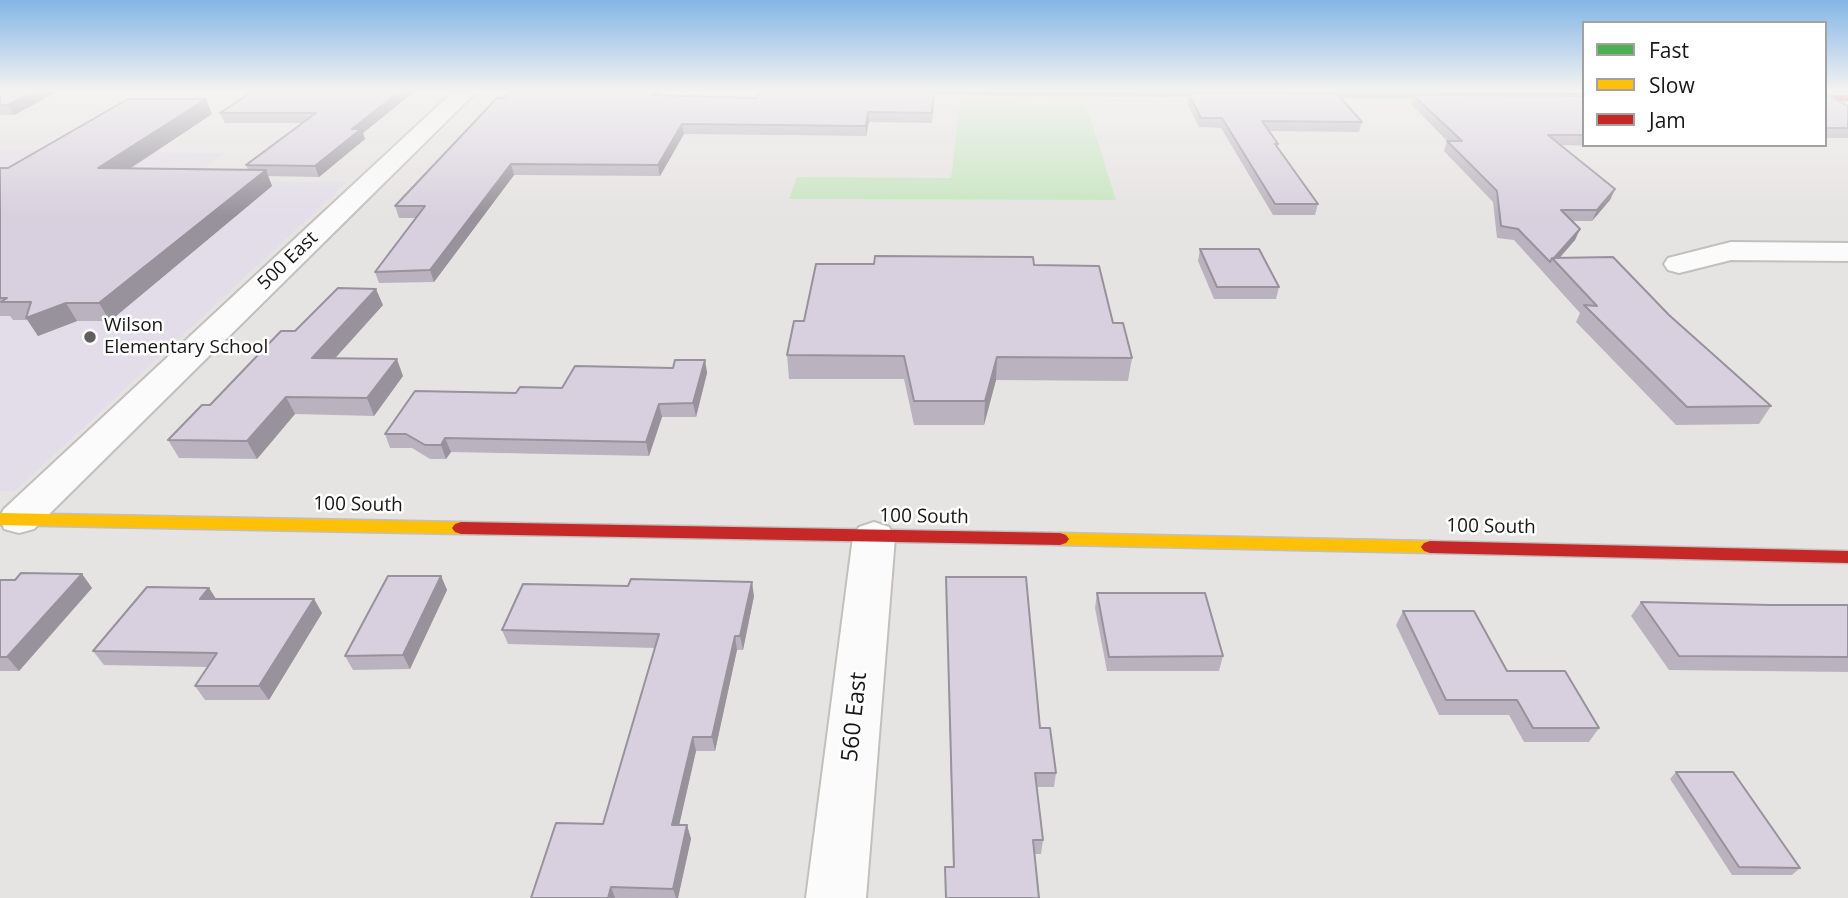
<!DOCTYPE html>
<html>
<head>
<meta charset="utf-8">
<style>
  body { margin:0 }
  #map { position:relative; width:1848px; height:898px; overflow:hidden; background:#e6e4e2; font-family:"Open Sans",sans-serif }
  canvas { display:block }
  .legend { position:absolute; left:1582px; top:21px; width:245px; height:126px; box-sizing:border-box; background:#fff; border:2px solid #a3a2a2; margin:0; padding:9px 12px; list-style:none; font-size:21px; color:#181716 }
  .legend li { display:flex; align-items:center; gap:14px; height:35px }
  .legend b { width:35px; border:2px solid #a3a2a2 }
</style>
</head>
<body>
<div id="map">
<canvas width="1848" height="898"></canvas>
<ul class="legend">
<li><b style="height:9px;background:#4caf50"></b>Fast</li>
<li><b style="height:9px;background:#ffc107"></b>Slow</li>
<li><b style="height:9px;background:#c62828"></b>Jam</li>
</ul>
</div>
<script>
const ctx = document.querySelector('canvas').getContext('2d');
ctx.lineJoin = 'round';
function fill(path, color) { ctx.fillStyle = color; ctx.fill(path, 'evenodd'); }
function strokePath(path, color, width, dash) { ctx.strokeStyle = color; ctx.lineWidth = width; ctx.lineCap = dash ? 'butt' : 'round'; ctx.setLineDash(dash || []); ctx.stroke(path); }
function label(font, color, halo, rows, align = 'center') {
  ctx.font = font + ' "Open Sans",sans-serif'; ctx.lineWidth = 5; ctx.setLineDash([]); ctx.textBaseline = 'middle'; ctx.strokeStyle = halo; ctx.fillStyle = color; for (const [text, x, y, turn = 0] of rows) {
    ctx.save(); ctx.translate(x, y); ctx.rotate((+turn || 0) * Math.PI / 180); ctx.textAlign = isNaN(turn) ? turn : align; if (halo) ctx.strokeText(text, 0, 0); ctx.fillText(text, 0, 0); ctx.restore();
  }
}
const education = new Path2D(`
  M 0,151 L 225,153 L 186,182 L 347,182 L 15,491 L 0,491 Z`);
const green = new Path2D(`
  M 960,103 L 1086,104 L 1116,200 L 789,199 L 797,177 L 951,178 Z`);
const street = new Path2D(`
  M 454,91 L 477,91 L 34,529 L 19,533 L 4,529 L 0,516 L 4,509 Z
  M 1731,242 L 1848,243 L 1848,261 L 1731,260 L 1679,273 L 1668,270 L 1664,264 L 1668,258 Z
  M 874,522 L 889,527 L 895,537 L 866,898 L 806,898 L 853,537 L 859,527 Z`);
const fast = new Path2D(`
  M 923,91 L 1443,92 L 1447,95 L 1443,98 L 927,94 Z`);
const slow = new Path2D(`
  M 0,513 L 461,522 L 467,524 L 470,528 L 467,532 L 461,534 L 0,525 Z
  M 1060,533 L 1430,541 L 1436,543 L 1439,547 L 1436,551 L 1430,553 L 1060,545 L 1054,543 L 1051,539 L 1054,535 Z`);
const jam = new Path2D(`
  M 1443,92 L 1584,93 L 1584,99 L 1440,97 L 1439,95 Z
  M 1825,95 L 1848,95 L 1848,101 L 1825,101 Z
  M 461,522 L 1060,533 L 1066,535 L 1069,539 L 1066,543 L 1060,545 L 461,534 L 455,532 L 452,528 L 455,524 Z
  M 1430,541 L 1848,551 L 1848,563 L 1430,553 L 1424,551 L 1421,547 L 1424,543 Z`);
const wall = new Path2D(`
  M 0,91 L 59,91 L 14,115 L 0,115 Z
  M 253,91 L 415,91 L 363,133 L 365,139 L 319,177 L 268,176 L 272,186 L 110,321 L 77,321 L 38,336 L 28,320 L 13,320 L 10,316 L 0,316 L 0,168 L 8,168 L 212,114 L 130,169 L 248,170 L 246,165 L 302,123 L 225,123 L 220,113 Z
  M 934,91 L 932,123 L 869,122 L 866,136 L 684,134 L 660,176 L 514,175 L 434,282 L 379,283 L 375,272 L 416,218 L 399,218 L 395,206 L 659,95 L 756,98 Z
  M 1188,93 L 1362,122 L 1359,132 L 1269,131 L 1278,144 L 1277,147 L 1318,204 L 1315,215 L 1273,215 L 1221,128 L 1199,127 L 1187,103 Z
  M 1825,94 L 1848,106 L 1848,138 L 1825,138 Z
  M 1413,95 L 1584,96 L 1584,145 L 1600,146 L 1561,145 L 1615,189 L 1610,200 L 1592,221 L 1572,221 L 1580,229 L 1575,240 L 1559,258 L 1669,315 L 1771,406 L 1759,424 L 1676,425 L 1576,322 L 1580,313 L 1514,240 L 1497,238 L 1493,202 L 1444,151 L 1447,141 L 1411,104 Z
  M 1200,249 L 1279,287 L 1276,299 L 1214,299 L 1198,261 Z
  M 1034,265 L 1113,323 L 1132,358 L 1128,381 L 996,380 L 984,425 L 914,425 L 904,379 L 789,379 L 787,355 L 804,321 Z
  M 383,305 L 335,358 L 403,376 L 374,416 L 295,414 L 257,459 L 179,458 L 168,440 L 295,331 Z
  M 705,360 L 707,373 L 696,417 L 662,417 L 649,456 L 451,452 L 446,459 L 430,459 L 412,448 L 390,448 L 385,434 L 516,393 L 562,388 L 673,368 Z
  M 82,574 L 92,588 L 19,671 L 0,671 L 0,580 L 15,580 Z
  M 441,576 L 447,590 L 410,669 L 353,670 L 345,656 Z
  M 946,577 L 1040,728 L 1056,773 L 1054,787 L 1036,787 L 1043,840 L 1041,854 L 1035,854 L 1039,898 L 945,898 L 945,867 L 953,867 Z
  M 209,588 L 216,599 L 314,599 L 322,613 L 269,700 L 205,700 L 195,686 L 208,667 L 104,665 L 93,651 Z
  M 1097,593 L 1223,656 L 1219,671 L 1107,671 L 1095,608 Z
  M 754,596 L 743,650 L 737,650 L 715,751 L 696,751 L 679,825 L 687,825 L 691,839 L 678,898 L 531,898 L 603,824 L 655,648 L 508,644 L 502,630 Z
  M 1641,602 L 1770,605 L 1848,605 L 1848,672 L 1669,670 L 1631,616 Z
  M 1403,611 L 1507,671 L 1599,728 L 1589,742 L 1524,742 L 1509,715 L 1439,715 L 1396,625 Z
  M 1676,772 L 1800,868 L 1792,875 L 1732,875 L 1670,779 Z`);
const shadedWall = new Path2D(`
  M 35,91 L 59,91 L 14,115 L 8,105 Z
  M 400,91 L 415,91 L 363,133 L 365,139 L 319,177 L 315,166 L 352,129 Z
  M 654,91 L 662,91 L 653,105 L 651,95 Z
  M 206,99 L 212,114 L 106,184 L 98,168 Z
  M 868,112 L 869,122 L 866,136 L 866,126 Z
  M 682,124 L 684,134 L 660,176 L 658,165 Z
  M 511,164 L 514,175 L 434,282 L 430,270 Z
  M 266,170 L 272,186 L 110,321 L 99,303 Z
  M 1615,189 L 1610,200 L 1592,221 L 1597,210 Z
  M 1580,229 L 1575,240 L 1556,262 L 1553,259 Z
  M 376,289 L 383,305 L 320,375 L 312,358 Z
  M 66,303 L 77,321 L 38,336 L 26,318 Z
  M 997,357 L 996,380 L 984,425 L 985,401 Z
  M 397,359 L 403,376 L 374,416 L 367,398 Z
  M 705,360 L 707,373 L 696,417 L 693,403 Z
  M 286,397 L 295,414 L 257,459 L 247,441 Z
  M 659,404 L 662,417 L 649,456 L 646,442 Z
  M 445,438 L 451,452 L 446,459 L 441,445 Z
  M 82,574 L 92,588 L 19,671 L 7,657 Z
  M 441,576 L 447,590 L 410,669 L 403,655 Z
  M 752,582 L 754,596 L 743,650 L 740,636 Z
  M 209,588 L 218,602 L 200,599 Z
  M 314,599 L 322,613 L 269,700 L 259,686 Z
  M 735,636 L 737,650 L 715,751 L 712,737 Z
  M 693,737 L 696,751 L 676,839 L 672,825 Z
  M 687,825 L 691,839 L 678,898 L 676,898 L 673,889 Z
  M 611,887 L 615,898 L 608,898 Z`);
const building = new Path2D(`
  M 0,91 L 35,91 L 8,105 L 0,105 Z
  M 253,91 L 400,91 L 352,129 L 361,129 L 315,166 L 246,165 L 316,113 L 220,113 Z
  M 510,91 L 654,91 L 651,95 L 756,98 L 759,91 L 934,91 L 932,113 L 868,112 L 866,126 L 682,124 L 658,165 L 511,164 L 430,270 L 375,272 L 425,206 L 395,206 L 497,98 L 503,98 Z
  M 1188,93 L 1337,94 L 1362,122 L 1262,121 L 1278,144 L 1275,144 L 1318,204 L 1275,204 L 1222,118 L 1201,118 Z
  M 1825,94 L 1848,106 L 1848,128 L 1825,128 Z
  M 1413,95 L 1584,96 L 1584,135 L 1548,135 L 1615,189 L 1597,210 L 1561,210 L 1580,229 L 1554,258 L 1552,258 L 1550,262 L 1518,229 L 1501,226 L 1497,191 L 1447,141 L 1462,141 Z
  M 128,99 L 206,99 L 98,168 L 266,170 L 99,303 L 66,303 L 26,318 L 31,302 L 1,302 L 7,298 L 0,298 L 0,168 L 8,168 Z
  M 1200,249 L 1259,249 L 1279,287 L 1217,287 Z
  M 875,256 L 1033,257 L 1034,265 L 1099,266 L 1113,323 L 1123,323 L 1132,358 L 997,357 L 985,401 L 914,401 L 904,356 L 787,355 L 794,321 L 804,321 L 816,264 L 874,264 Z
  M 1613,257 L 1669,315 L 1771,406 L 1687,407 L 1584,305 L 1597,306 L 1552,258 Z
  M 338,288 L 376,289 L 312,358 L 397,359 L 367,398 L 286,397 L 247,441 L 168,440 L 202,405 L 210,405 L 281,331 L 295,331 Z
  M 675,360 L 705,360 L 693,403 L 659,404 L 646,442 L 445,438 L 441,445 L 425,445 L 406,434 L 385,434 L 415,391 L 516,393 L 520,387 L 562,388 L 575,366 L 673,368 Z
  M 21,573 L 82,574 L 7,657 L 0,657 L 0,580 L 15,580 Z
  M 388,576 L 441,576 L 403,655 L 345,656 Z
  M 946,577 L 1026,577 L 1040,728 L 1050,728 L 1056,773 L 1035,773 L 1043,840 L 1033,840 L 1039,898 L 946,898 L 945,867 L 954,867 Z
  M 631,579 L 752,582 L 740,636 L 735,636 L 712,737 L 693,737 L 672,825 L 687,825 L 673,889 L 611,887 L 608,898 L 531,898 L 556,823 L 603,824 L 659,634 L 502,630 L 523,584 L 628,586 Z
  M 147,587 L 209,588 L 200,599 L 314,599 L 259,686 L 195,686 L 217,653 L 93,651 Z
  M 1097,593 L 1205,593 L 1223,656 L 1109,657 Z
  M 1641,602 L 1770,605 L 1848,605 L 1848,657 L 1679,656 Z
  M 1403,611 L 1474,611 L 1507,671 L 1565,671 L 1599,728 L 1533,728 L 1517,700 L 1446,700 Z
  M 1676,772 L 1733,772 L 1800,868 L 1739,867 Z`);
const markers = [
  [90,337,7,"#605f5d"]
];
const streetNames = [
  ["500 East",288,261,-44],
  ["100 South",358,505,1],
  ["100 South",924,517,1],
  ["100 South",1491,527,1]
];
const poiNames = [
  ["Wilson",104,326],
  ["Elementary School",104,348]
];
const nearStreetnames = [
  ["560 East",855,717,-84]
];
fill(education, '#e2dde8');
fill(green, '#c8e5c1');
strokePath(street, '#c1c0be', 4);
strokePath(fast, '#c1c0be', 3);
strokePath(slow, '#c1c0be', 3);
strokePath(jam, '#c1c0be', 3);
fill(street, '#fbfbfb');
fill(fast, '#4caf50');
fill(slow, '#ffc107');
fill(jam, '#c62828');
fill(wall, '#bab3bf');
fill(shadedWall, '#97929b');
fill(building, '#d8d0de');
strokePath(building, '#97929b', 2);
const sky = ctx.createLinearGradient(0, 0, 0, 216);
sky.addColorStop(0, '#83b6e6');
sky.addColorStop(0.42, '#f4f3f2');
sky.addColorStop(1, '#f4f3f200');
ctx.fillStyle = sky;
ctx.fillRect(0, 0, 1848, 216);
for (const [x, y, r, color] of markers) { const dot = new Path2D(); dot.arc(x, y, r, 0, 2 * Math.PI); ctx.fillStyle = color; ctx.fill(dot); strokePath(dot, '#fff', 2.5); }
label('19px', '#181716', '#fff', streetNames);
label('19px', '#181716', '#fff', poiNames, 'left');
label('23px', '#181716', '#fff', nearStreetnames);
</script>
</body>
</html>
